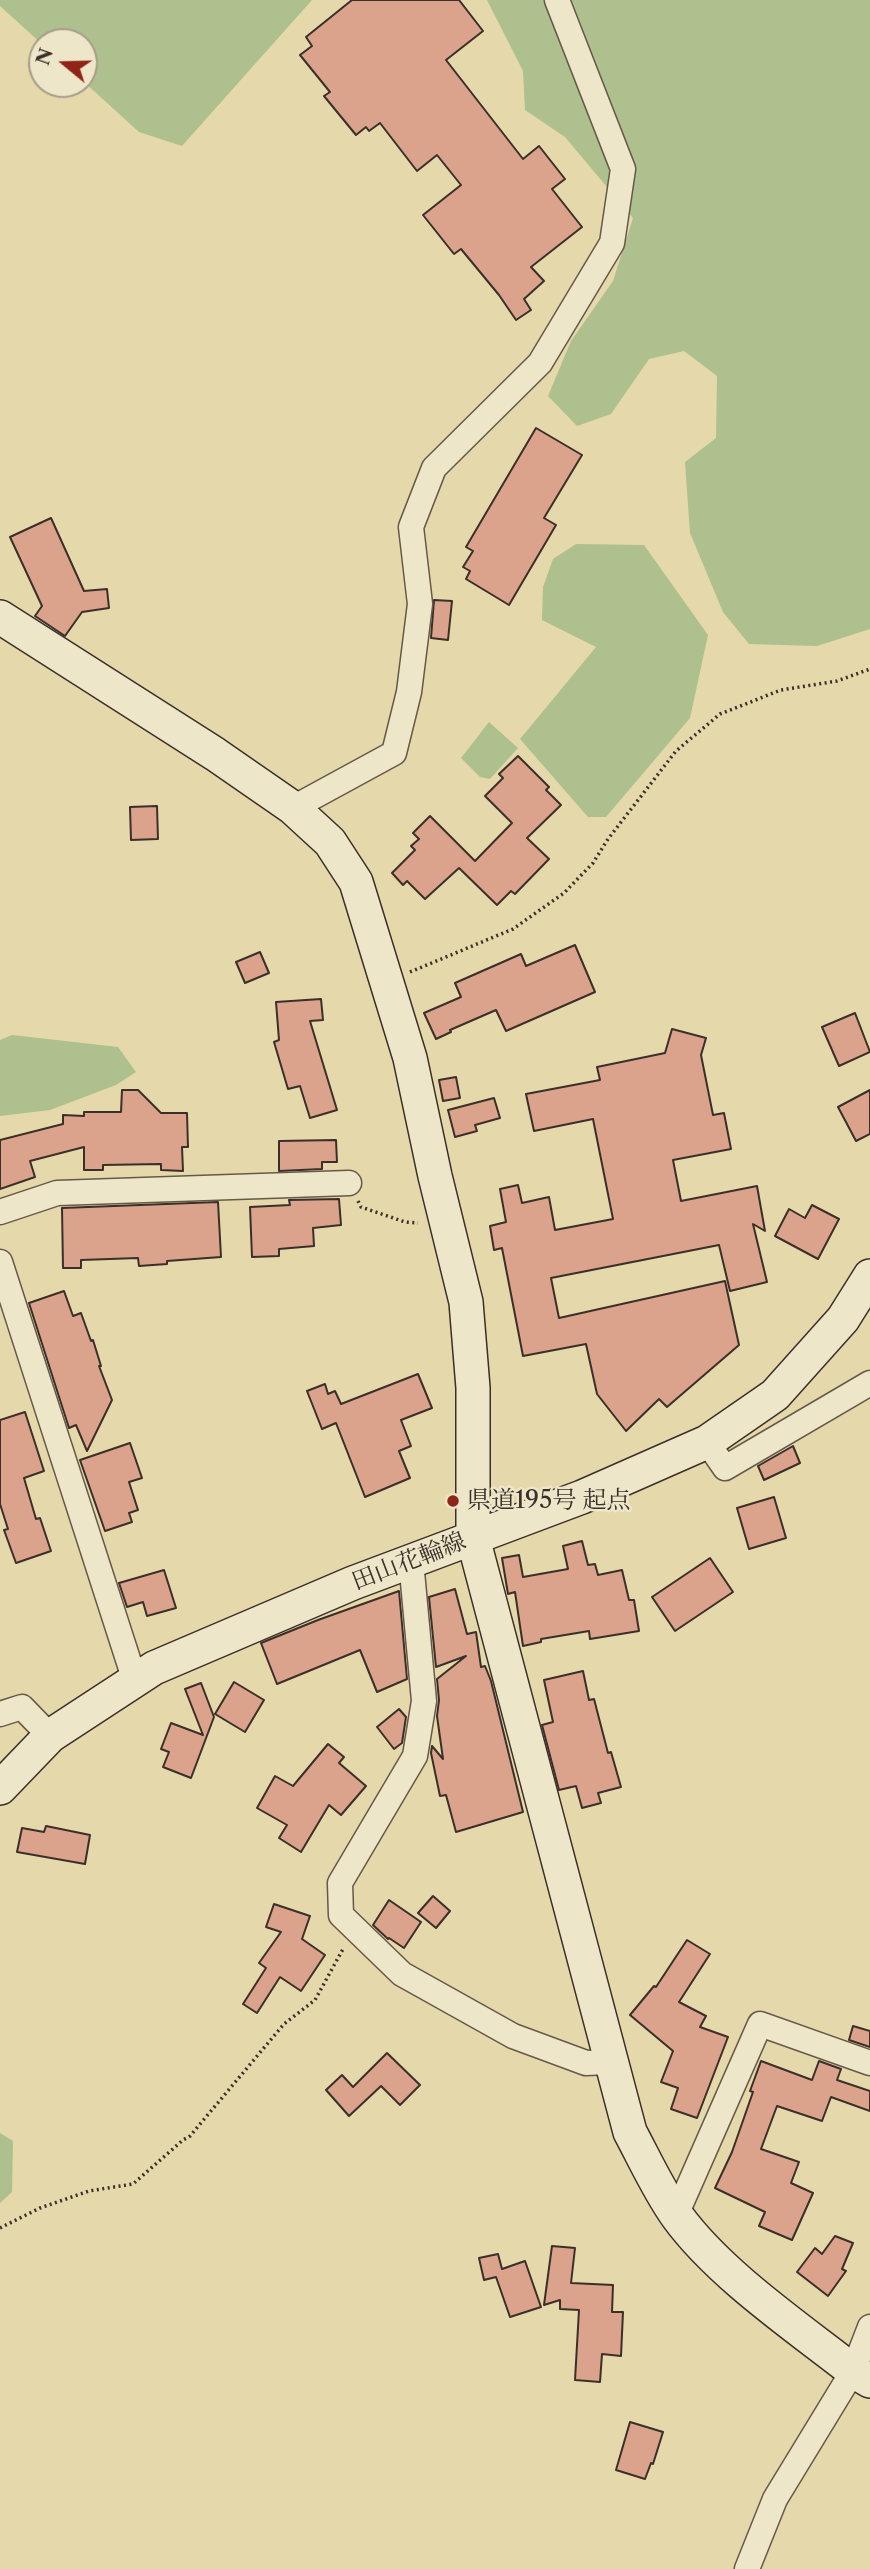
<!DOCTYPE html>
<html>
<head>
<meta charset="utf-8">
<style>
  body { margin:0 }
  #map { position:relative; width:870px; height:2569px; overflow:hidden; background:#e5d8aa; font-family:"Libre Caslon Text",serif }
  canvas { display:block }
  .north { position:absolute; left:28px; top:28px; width:70px; height:70px; box-sizing:border-box; background:#eee6c8; border:2px solid #a69d89; border-radius:50%; rotate:289deg; font-size:19px; font-weight:700; line-height:28px; text-align:center; color:#3b2f2a }
  .north::after { content:''; display:block; margin:auto; width:24px; height:32px; background:#8f2418; clip-path:polygon(50% 0,100% 100%,50% 72%,0 100%) }
</style>
</head>
<body>
<div id="map">
<canvas width="870" height="2569"></canvas>
<div class="north">N</div>
</div>
<script>
const ctx = document.querySelector('canvas').getContext('2d');
ctx.lineJoin = 'round';
function fill(path, color) { ctx.fillStyle = color; ctx.fill(path, 'evenodd'); }
function strokePath(path, color, width, dash) { ctx.strokeStyle = color; ctx.lineWidth = width; ctx.lineCap = dash ? 'butt' : 'round'; ctx.setLineDash(dash || []); ctx.stroke(path); }
function label(font, color, halo, rows, align = 'center') {
  ctx.font = font + ' "Libre Caslon Text","Noto Serif JP",serif'; ctx.lineWidth = 5; ctx.setLineDash([]); ctx.textBaseline = 'middle'; ctx.strokeStyle = halo; ctx.fillStyle = color; for (const [text, x, y, turn = 0] of rows) {
    ctx.save(); ctx.translate(x, y); ctx.rotate((+turn || 0) * Math.PI / 180); ctx.textAlign = isNaN(turn) ? turn : align; if (halo) ctx.strokeText(text, 0, 0); ctx.fillText(text, 0, 0); ctx.restore();
  }
}
const green = new Path2D(`
  M 0,0 L 312,0 L 182,146 L 139,132 L 84,82 L 84,42 L 42,42 L 42,44 L 0,6 Z
  M 487,0 L 870,0 L 870,629 L 817,646 L 749,644 L 723,612 L 690,533 L 685,462 L 716,438 L 717,376 L 684,351 L 649,359 L 611,414 L 577,426 L 548,396 L 571,341 L 613,281 L 633,218 L 565,137 L 525,110 L 523,71 Z
  M 576,544 L 644,545 L 708,635 L 690,718 L 606,817 L 588,817 L 520,739 L 596,647 L 542,620 L 543,587 L 553,559 Z
  M 489,722 L 518,748 L 490,779 L 480,777 L 461,758 Z
  M 12,1035 L 118,1047 L 136,1072 L 116,1085 L 50,1110 L 0,1116 L 0,1040 Z
  M 0,2133 L 13,2141 L 12,2192 L 0,2203 Z`);
const building = new Path2D(`
  M 352,0 L 459,0 L 483,31 L 446,60 L 523,159 L 539,146 L 565,179 L 552,189 L 582,227 L 531,267 L 544,281 L 524,299 L 531,310 L 516,320 L 499,295 L 461,249 L 454,254 L 423,215 L 461,185 L 437,155 L 417,171 L 380,123 L 369,131 L 366,127 L 356,135 L 324,96 L 330,92 L 300,55 L 312,46 L 306,37 Z
  M 536,428 L 582,455 L 544,518 L 556,525 L 509,605 L 466,579 L 470,571 L 463,567 L 473,551 L 466,547 Z
  M 51,518 L 84,591 L 107,589 L 109,608 L 82,612 L 65,636 L 35,616 L 42,606 L 10,537 Z
  M 434,600 L 452,601 L 448,640 L 431,638 Z
  M 518,756 L 549,787 L 546,790 L 561,805 L 527,838 L 549,859 L 515,894 L 511,891 L 497,905 L 459,868 L 425,899 L 407,881 L 403,885 L 392,873 L 415,850 L 411,846 L 419,839 L 413,833 L 430,816 L 475,861 L 512,823 L 485,796 L 503,778 L 499,774 Z
  M 157,806 L 158,839 L 131,840 L 130,807 Z
  M 575,945 L 595,992 L 506,1031 L 496,1010 L 450,1030 L 451,1032 L 436,1039 L 424,1013 L 461,997 L 455,983 L 521,954 L 526,966 Z
  M 260,952 L 269,973 L 245,983 L 236,962 Z
  M 321,999 L 323,1020 L 310,1021 L 337,1110 L 310,1118 L 300,1086 L 288,1089 L 274,1042 L 279,1040 L 276,1002 Z
  M 855,1013 L 870,1052 L 839,1066 L 822,1027 Z
  M 672,1029 L 706,1038 L 701,1055 L 713,1115 L 724,1113 L 731,1149 L 673,1160 L 681,1201 L 757,1186 L 765,1231 L 753,1224 L 767,1282 L 730,1291 L 719,1245 L 551,1278 L 559,1318 L 725,1281 L 739,1345 L 667,1407 L 659,1399 L 626,1431 L 597,1394 L 586,1344 L 523,1356 L 502,1248 L 494,1250 L 490,1226 L 506,1222 L 500,1189 L 518,1185 L 522,1203 L 549,1197 L 555,1230 L 613,1219 L 593,1119 L 534,1131 L 526,1094 L 600,1080 L 597,1067 L 665,1053 Z
  M 456,1077 L 460,1098 L 443,1101 L 439,1080 Z
  M 122,1090 L 138,1090 L 161,1113 L 187,1113 L 188,1147 L 182,1147 L 183,1171 L 161,1170 L 161,1164 L 103,1165 L 103,1170 L 84,1170 L 84,1147 L 30,1161 L 35,1177 L 0,1189 L 0,1140 L 63,1124 L 63,1115 L 84,1116 L 84,1112 L 121,1112 Z
  M 870,1090 L 870,1134 L 856,1141 L 838,1107 Z
  M 494,1098 L 500,1118 L 475,1125 L 477,1131 L 455,1137 L 448,1110 Z
  M 336,1140 L 337,1162 L 322,1162 L 322,1169 L 279,1171 L 279,1141 Z
  M 339,1199 L 341,1225 L 313,1228 L 314,1246 L 279,1249 L 279,1256 L 252,1257 L 250,1207 L 290,1205 L 289,1200 Z
  M 218,1202 L 221,1257 L 167,1261 L 167,1264 L 139,1266 L 138,1258 L 81,1260 L 81,1268 L 63,1268 L 62,1208 Z
  M 812,1205 L 839,1219 L 818,1259 L 775,1236 L 789,1209 L 805,1218 Z
  M 64,1291 L 73,1316 L 81,1313 L 91,1341 L 93,1340 L 101,1366 L 99,1366 L 112,1400 L 87,1451 L 76,1425 L 69,1428 L 29,1303 Z
  M 418,1374 L 432,1408 L 401,1420 L 411,1446 L 399,1451 L 410,1478 L 365,1497 L 336,1423 L 322,1429 L 307,1391 L 325,1384 L 328,1394 L 335,1391 L 341,1404 Z
  M 25,1412 L 44,1471 L 24,1478 L 36,1519 L 40,1518 L 51,1551 L 16,1563 L 4,1530 L 8,1529 L 0,1504 L 0,1420 Z
  M 130,1443 L 142,1478 L 129,1482 L 138,1510 L 129,1513 L 132,1522 L 105,1531 L 80,1460 Z
  M 793,1446 L 800,1463 L 764,1480 L 758,1466 Z
  M 774,1497 L 786,1538 L 749,1549 L 737,1508 Z
  M 582,1541 L 588,1565 L 595,1564 L 598,1575 L 622,1570 L 629,1600 L 634,1600 L 639,1631 L 590,1639 L 589,1631 L 541,1639 L 541,1642 L 523,1646 L 515,1592 L 508,1594 L 502,1558 L 519,1555 L 523,1577 L 568,1569 L 563,1546 Z
  M 710,1558 L 733,1592 L 675,1631 L 652,1597 Z
  M 164,1570 L 176,1608 L 147,1616 L 143,1602 L 127,1607 L 119,1583 Z
  M 455,1589 L 467,1634 L 476,1632 L 481,1667 L 485,1666 L 491,1681 L 523,1812 L 456,1832 L 446,1795 L 440,1796 L 431,1753 L 432,1746 L 443,1759 L 437,1716 L 439,1700 L 437,1679 L 466,1656 L 436,1667 L 429,1597 Z
  M 399,1591 L 407,1679 L 377,1692 L 360,1650 L 277,1684 L 261,1643 L 318,1620 Z
  M 583,1671 L 589,1700 L 594,1699 L 608,1753 L 611,1752 L 621,1787 L 598,1793 L 601,1803 L 582,1808 L 576,1786 L 559,1790 L 542,1725 L 553,1722 L 544,1680 Z
  M 234,1682 L 264,1700 L 245,1732 L 215,1714 Z
  M 201,1683 L 214,1717 L 191,1778 L 163,1767 L 169,1752 L 161,1749 L 171,1723 L 203,1735 L 185,1689 Z
  M 399,1709 L 406,1717 L 402,1743 L 394,1749 L 377,1727 Z
  M 328,1744 L 344,1757 L 339,1763 L 366,1786 L 341,1815 L 329,1805 L 301,1852 L 279,1838 L 287,1825 L 257,1808 L 275,1776 L 293,1786 Z
  M 46,1826 L 90,1835 L 85,1864 L 17,1852 L 22,1828 L 44,1832 Z
  M 433,1896 L 450,1911 L 436,1928 L 418,1913 Z
  M 389,1900 L 421,1922 L 404,1948 L 389,1938 L 388,1939 L 373,1925 Z
  M 274,1904 L 310,1916 L 302,1939 L 325,1955 L 301,1991 L 280,1977 L 257,2013 L 243,2004 L 266,1968 L 259,1963 L 281,1932 L 266,1927 Z
  M 687,1940 L 710,1954 L 679,2002 L 706,2016 L 700,2027 L 728,2037 L 697,2118 L 671,2109 L 678,2088 L 661,2082 L 673,2051 L 630,2015 L 654,1986 L 656,1987 Z
  M 853,2026 L 870,2031 L 870,2047 L 849,2040 Z
  M 387,2053 L 420,2085 L 400,2105 L 381,2086 L 349,2116 L 326,2090 L 342,2075 L 353,2087 Z
  M 761,2061 L 812,2080 L 819,2061 L 841,2069 L 837,2080 L 870,2091 L 870,2111 L 831,2097 L 822,2121 L 777,2106 L 761,2149 L 799,2162 L 791,2183 L 813,2193 L 792,2240 L 759,2226 L 765,2212 L 715,2188 L 732,2152 L 753,2092 L 750,2091 Z
  M 835,2236 L 853,2243 L 842,2269 L 846,2271 L 828,2296 L 797,2272 L 815,2248 L 822,2254 Z
  M 552,2246 L 575,2248 L 571,2283 L 613,2285 L 612,2312 L 623,2312 L 621,2356 L 602,2354 L 600,2382 L 575,2380 L 579,2310 L 560,2309 L 560,2300 L 544,2305 Z
  M 498,2254 L 502,2269 L 525,2261 L 541,2307 L 510,2317 L 496,2277 L 484,2280 L 479,2258 Z
  M 630,2422 L 663,2432 L 653,2464 L 651,2463 L 645,2479 L 616,2470 Z`);
const path = new Path2D(`
  M 410,972 L 513,929 L 564,893 L 593,863 L 608,839 L 676,751 L 720,714 L 781,690 L 837,681 L 870,669
  M 358,1201 L 361,1207 L 405,1222 L 418,1223
  M 0,2228 L 40,2208 L 89,2191 L 133,2184 L 183,2140 L 190,2136 L 284,2024 L 315,2000 L 343,1949`);
const street = new Path2D(`
  M 293,808 L 394,753 L 409,692 L 420,604 L 411,527 L 434,468 L 540,363 L 612,243 L 623,169 L 557,0
  M 0,1212 L 57,1193 L 349,1183
  M 0,1262 L 135,1681
  M 707,1442 L 725,1468 L 870,1383
  M 411,1561 L 424,1701 L 415,1756 L 340,1883 L 341,1915 L 402,1974 L 513,2036 L 586,2063 L 609,2062
  M 0,1714 L 22,1707 L 50,1736
  M 676,2215 L 760,2024 L 870,2063
  M 747,2569 L 775,2499 L 853,2371 L 870,2327`);
const secondary = new Path2D(`
  M 0,617 L 215,754 L 293,808 L 330,842 L 356,882 L 410,1058 L 435,1176 L 466,1302 L 473,1388 L 473,1538 L 630,2132 C 645,2160 659,2191 677,2216 C 719,2274 797,2327 853,2371 L 870,2381
  M 0,1788 L 50,1736 L 154,1668 L 353,1583 L 582,1497 L 707,1442 L 775,1395 L 843,1319 L 870,1276`);
const markers = [
  [453,1501,7,"#8f2418"]
];
const poiNames = [
  ["県道195号 起点",467,1501]
];
const streetNames = [
  ["田山花輪線",409,1562,-21]
];
fill(green, '#aec08d');
fill(building, '#dba38b');
strokePath(building, '#3b2f2a', 2);
strokePath(street, '#66594a', 27);
strokePath(secondary, '#3b2f2a', 36);
strokePath(path, '#3b2f2a', 3.5, [2, 3.5]);
strokePath(street, '#eee6c8', 24);
strokePath(secondary, '#eee6c8', 33);
for (const [x, y, r, color] of markers) { const dot = new Path2D(); dot.arc(x, y, r, 0, 2 * Math.PI); ctx.fillStyle = color; ctx.fill(dot); strokePath(dot, '#eee6c8', 2.5); }
label('24px', '#3b2f2a', '#eee6c8', poiNames, 'left');
label('24px', '#3b2f2a', '#eee6c8', streetNames);
</script>
</body>
</html>
